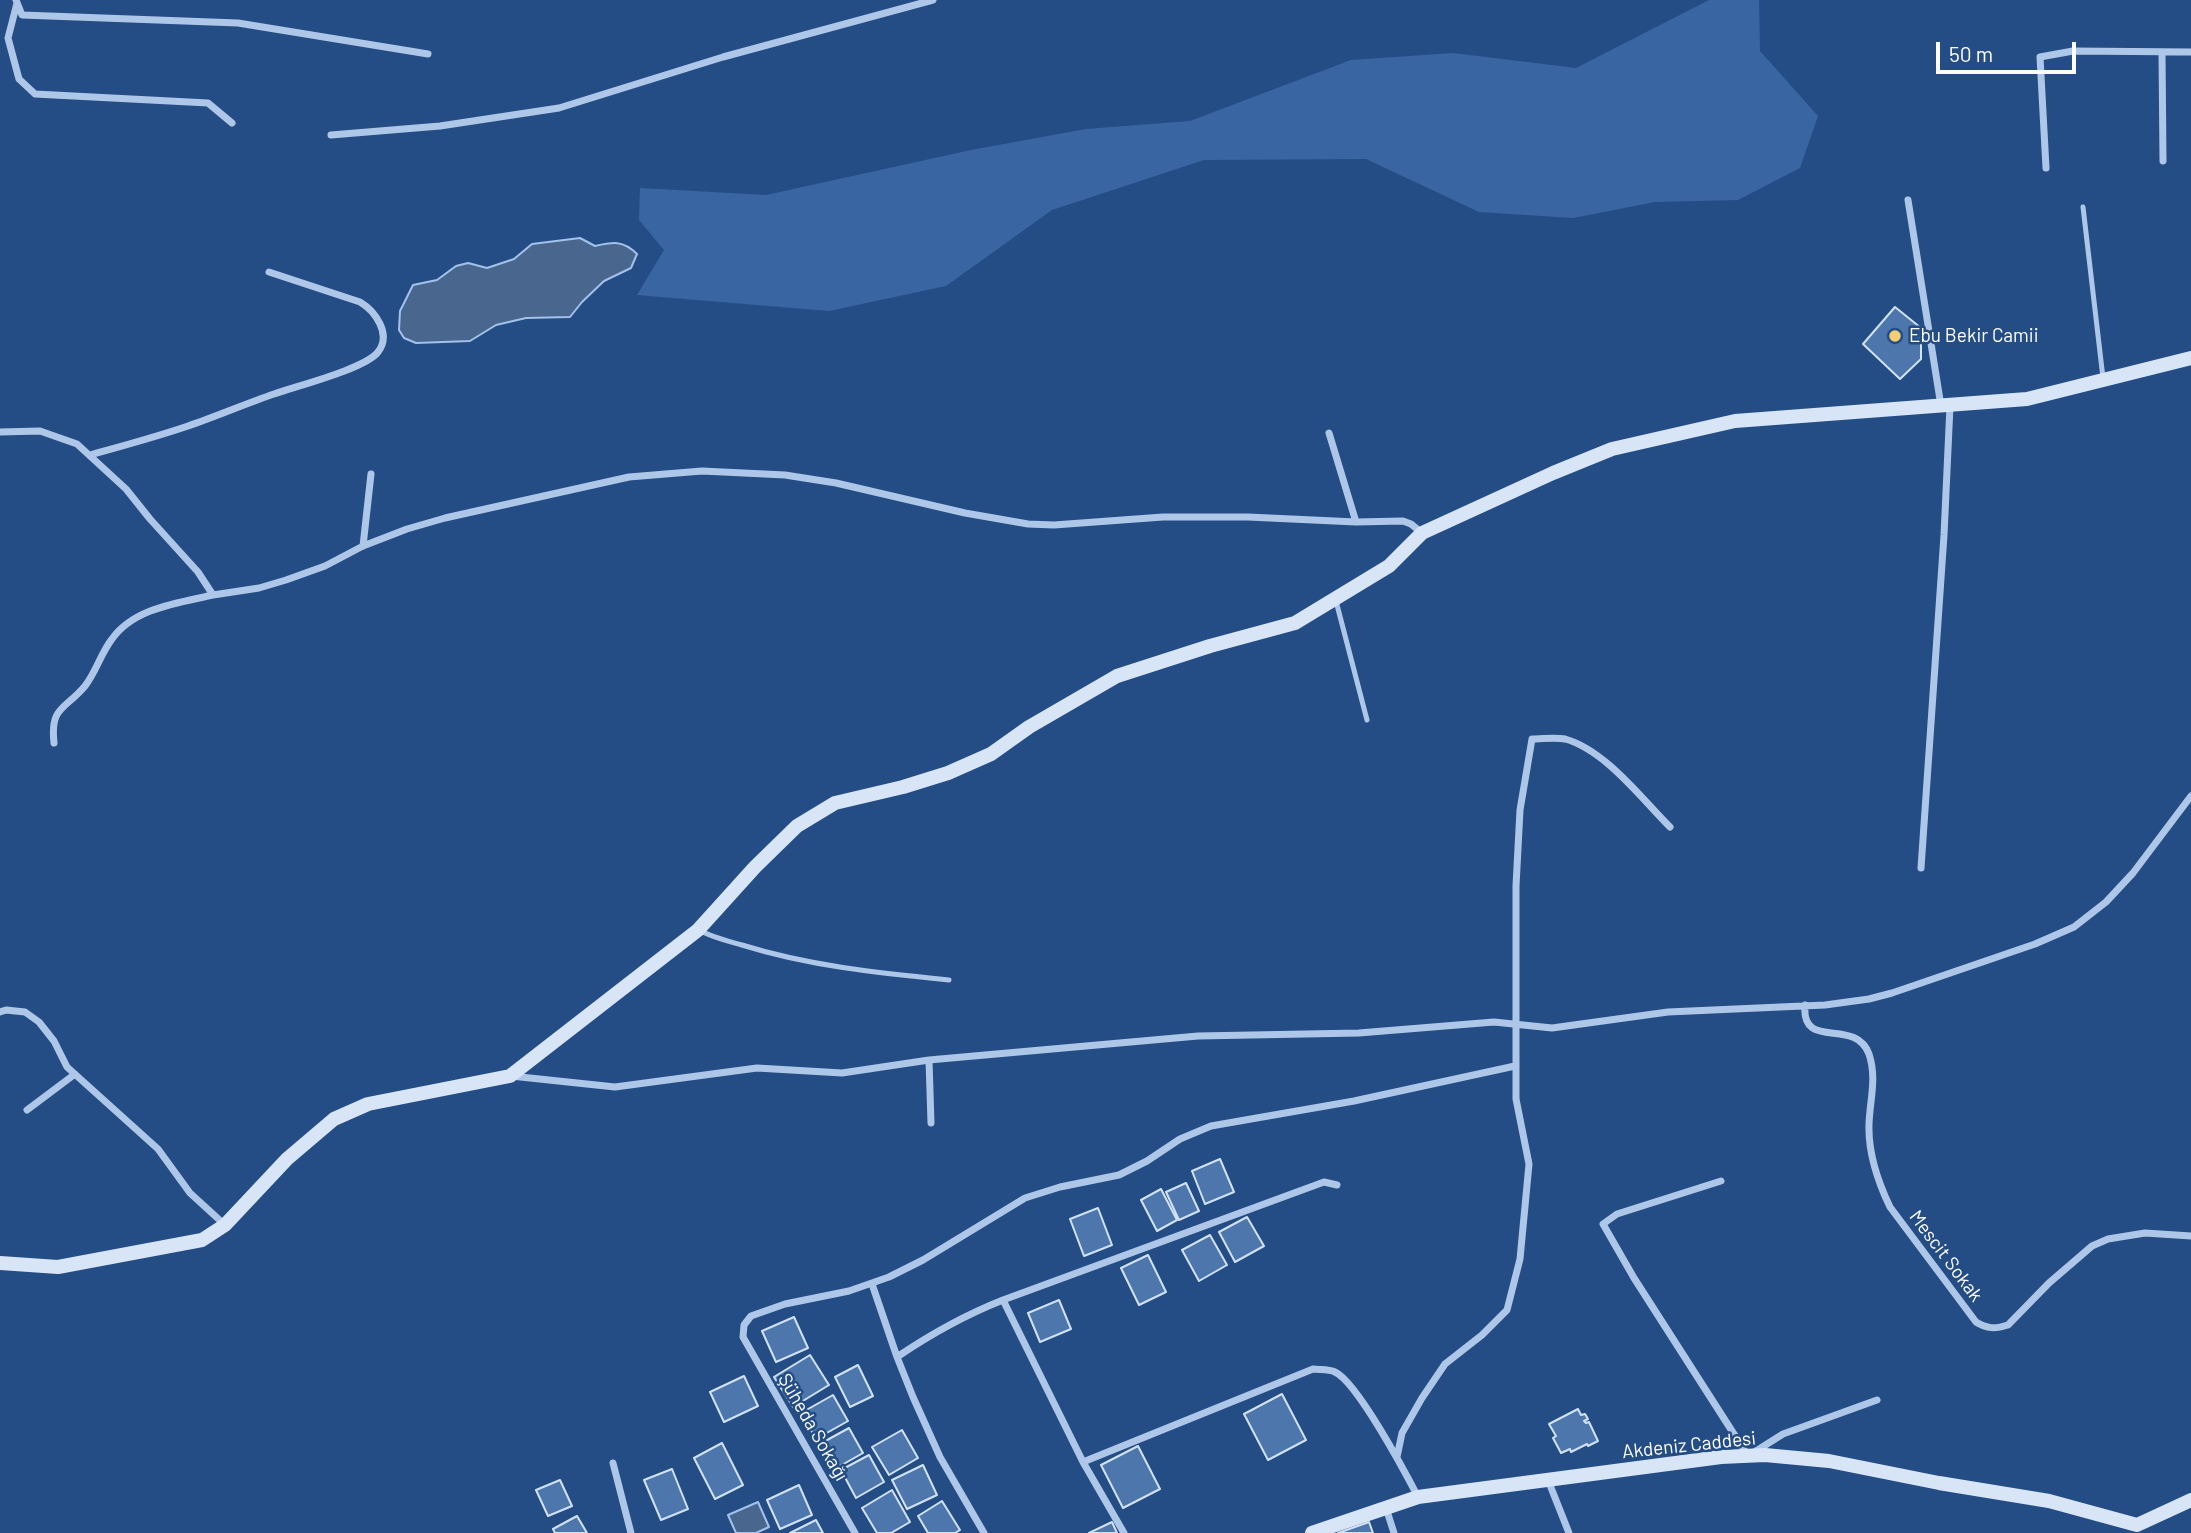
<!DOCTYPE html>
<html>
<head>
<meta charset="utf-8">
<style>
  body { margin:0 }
  #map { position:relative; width:2191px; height:1533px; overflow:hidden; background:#244d85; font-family:Barlow,sans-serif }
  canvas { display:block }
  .scale { position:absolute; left:1936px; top:42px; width:140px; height:32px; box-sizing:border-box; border:4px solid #fff; border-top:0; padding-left:9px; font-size:21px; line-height:24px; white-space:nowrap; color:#fff; -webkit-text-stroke:5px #244d85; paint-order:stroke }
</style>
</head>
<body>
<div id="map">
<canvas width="2191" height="1533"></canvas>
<div class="scale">50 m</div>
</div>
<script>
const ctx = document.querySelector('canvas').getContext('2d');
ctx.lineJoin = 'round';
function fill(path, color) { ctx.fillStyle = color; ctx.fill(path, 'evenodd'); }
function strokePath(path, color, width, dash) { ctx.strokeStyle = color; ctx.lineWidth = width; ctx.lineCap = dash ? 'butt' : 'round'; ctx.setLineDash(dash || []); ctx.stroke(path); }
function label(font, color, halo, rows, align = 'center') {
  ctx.font = font + ' Barlow,sans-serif'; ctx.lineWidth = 5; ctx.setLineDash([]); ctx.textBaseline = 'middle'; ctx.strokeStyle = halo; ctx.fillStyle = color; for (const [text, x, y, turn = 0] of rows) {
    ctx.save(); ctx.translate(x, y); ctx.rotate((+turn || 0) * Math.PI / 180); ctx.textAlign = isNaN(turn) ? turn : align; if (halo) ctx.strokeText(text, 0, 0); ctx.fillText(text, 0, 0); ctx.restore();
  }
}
const green = new Path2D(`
  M 1709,0 L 1759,0 L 1760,51 L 1818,116 L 1800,168 L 1738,200 L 1655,202 L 1573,218 L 1479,212 L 1366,159 L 1204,160 L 1052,210 L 946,286 L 829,311 L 637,295 L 664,250 L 639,220 L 640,188 L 766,195 L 971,150 L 1086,129 L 1190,121 L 1351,60 L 1453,53 L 1576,68 Z`);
const water = new Path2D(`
  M 580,238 L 595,246 C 613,242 623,240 637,254 L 631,268 L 604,281 L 582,302 L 570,317 L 526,318 L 496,325 L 470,341 L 416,343 L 404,338 L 399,330 L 400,311 L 413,285 L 437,280 L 456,266 L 468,263 L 487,268 L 514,259 L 532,244 Z
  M 758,1502 L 769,1527 L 756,1533 L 736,1533 L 728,1515 Z`);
const building = new Path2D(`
  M 1895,307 L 1921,328 L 1921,359 L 1900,379 L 1863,344 Z
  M 1220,1159 L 1234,1192 L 1205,1204 L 1192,1171 Z
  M 1186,1183 L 1199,1211 L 1179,1220 L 1166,1192 Z
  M 1161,1189 L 1177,1220 L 1157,1231 L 1141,1200 Z
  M 1098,1208 L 1112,1245 L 1084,1256 L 1070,1219 Z
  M 1247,1217 L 1264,1246 L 1235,1262 L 1219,1232 Z
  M 1210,1235 L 1227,1265 L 1199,1281 L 1182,1250 Z
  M 1148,1255 L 1166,1292 L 1139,1305 L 1121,1268 Z
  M 1059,1300 L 1071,1329 L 1040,1342 L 1028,1313 Z
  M 794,1317 L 808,1348 L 776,1362 L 762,1331 Z
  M 810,1355 L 829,1385 L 793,1407 L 774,1377 Z
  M 858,1365 L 873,1396 L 850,1407 L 835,1377 Z
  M 744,1376 L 758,1406 L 724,1422 L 710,1392 Z
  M 1282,1394 L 1306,1440 L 1268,1460 L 1244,1414 Z
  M 833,1395 L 848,1421 L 816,1439 L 801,1413 Z
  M 1578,1409 L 1581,1415 L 1585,1414 L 1588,1419 L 1584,1421 L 1586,1423 L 1589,1422 L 1598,1441 L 1588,1446 L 1587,1444 L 1571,1452 L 1570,1449 L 1561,1453 L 1553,1438 L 1556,1436 L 1549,1424 Z
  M 849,1428 L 863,1453 L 833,1470 L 818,1445 Z
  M 902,1430 L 918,1458 L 889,1475 L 872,1447 Z
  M 722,1443 L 743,1485 L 715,1499 L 694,1458 Z
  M 1138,1446 L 1160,1489 L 1123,1508 L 1101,1465 Z
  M 869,1455 L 884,1482 L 856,1498 L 841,1470 Z
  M 923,1465 L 937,1495 L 907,1509 L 892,1480 Z
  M 672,1469 L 688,1509 L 661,1520 L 644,1480 Z
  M 560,1480 L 572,1506 L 548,1516 L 536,1490 Z
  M 799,1485 L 812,1515 L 780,1529 L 767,1500 Z
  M 892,1490 L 910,1522 L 891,1533 L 877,1533 L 862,1508 Z
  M 942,1501 L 960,1530 L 955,1533 L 928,1533 L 918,1516 Z
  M 577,1516 L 587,1533 L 555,1533 L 553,1529 Z
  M 816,1520 L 823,1533 L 790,1533 Z
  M 1112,1522 L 1117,1533 L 1089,1533 Z
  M 1369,1522 L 1373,1533 L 1338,1533 Z`);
const lane = new Path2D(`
  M 2083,207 L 2103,378
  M 1336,601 L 1367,720
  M 701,931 C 714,938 728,941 742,945 C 809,966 879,973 949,980`);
const street = new Path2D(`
  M 16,0 L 22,15 L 238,23 L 428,54
  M 17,3 L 8,38 L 19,79 L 35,94 L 208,103 L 232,123
  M 2162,52 L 2163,161
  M 331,135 L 440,126 L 559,108 L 723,57 L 933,0
  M 2046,168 L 2040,57 L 2073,51 L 2191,52
  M 1908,200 L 1941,406
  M 0,432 L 40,431 L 77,444 L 126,489 L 150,519 L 198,572 L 213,595 L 259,588 L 286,580 L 325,566 L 363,546 L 407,529 L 445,518 L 629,477 L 702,471 L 785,475 L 836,483 L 965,513 L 1028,524 L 1054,525 L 1163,517 L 1248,517 L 1356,522 L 1403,521 L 1411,524 L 1422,533
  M 1329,433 L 1356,522
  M 90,455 C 122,446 156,437 188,426 C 217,416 245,404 274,394 C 296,386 365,369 378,352 C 392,334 375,311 360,302 L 269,272
  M 363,546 L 371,474
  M 54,743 C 50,706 65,710 85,686 C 96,672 101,653 112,639 C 134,608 178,603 213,595
  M 1921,868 L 1944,535 L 1950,406
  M 1805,1005 C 1801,1052 1855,1016 1869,1054 C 1877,1078 1870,1099 1869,1124 C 1868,1153 1877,1180 1890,1207 L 1976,1322 C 1987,1329 1995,1329 2008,1325 L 2049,1283 L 2092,1246 L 2108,1239 L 2145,1233 L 2191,1236
  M 0,1012 L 6,1010 L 25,1012 L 39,1022 L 54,1041 L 67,1067 L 158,1149 L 190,1193 L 225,1225
  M 929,1060 L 931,1123
  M 511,1076 L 615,1087 L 757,1068 L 842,1073 L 929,1060 L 1198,1036 L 1359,1033 L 1494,1022 L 1552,1028 L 1668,1012 L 1825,1005 L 1869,999 L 1892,993 L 2035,944 L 2074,927 L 2106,902 L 2133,873 L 2191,796
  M 27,1110 L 75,1074
  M 1721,1181 L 1617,1214 L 1603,1224 L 1634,1278 L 1748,1456 L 1783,1434 L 1877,1400
  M 872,1284 L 897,1357
  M 1003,1300 L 1083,1462 L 1124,1533
  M 1397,1457 L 1402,1433 L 1422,1398 L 1445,1364 L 1482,1335 L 1507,1310 L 1520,1259 L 1529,1164 L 1516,1099 L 1516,886 L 1520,810 L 1532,739 C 1543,739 1555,737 1565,739 C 1605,750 1641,798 1670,827
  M 1083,1462 L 1313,1369 C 1319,1370 1329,1369 1335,1372 C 1357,1382 1405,1472 1418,1497
  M 613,1463 L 631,1533
  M 1548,1480 L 1569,1533
  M 1386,1508 L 1394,1533
  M 855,1533 L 743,1337 L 744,1325 L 751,1316 L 785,1304 L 849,1291 L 889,1277 L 923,1260 L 1025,1198 L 1060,1187 L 1119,1175 L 1147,1161 L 1180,1139 L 1211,1126 L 1354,1101 L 1515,1066
  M 984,1533 L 940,1457 L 913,1397 L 897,1357 C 931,1334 965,1315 1003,1300 L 1324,1182 L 1337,1185`);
const secondary = new Path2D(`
  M 0,1263 L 58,1267 L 202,1240 L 225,1225 L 287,1159 L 334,1119 L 368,1104 L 510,1076 L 698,930 L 755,867 L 797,826 L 835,803 L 903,787 L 948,773 L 991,754 L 1029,727 L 1117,676 L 1210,646 L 1295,623 L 1389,566 L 1422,533 L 1553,473 L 1612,449 L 1735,421 L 2027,399 L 2191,358
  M 1312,1533 L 1418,1497 L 1721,1457 L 1765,1455 L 1829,1461 L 1939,1483 L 2049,1501 L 2137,1525 L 2191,1500`);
const markers = [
  [1895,336,7,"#f2cf72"]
];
const poiNames = [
  ["Ebu Bekir Camii",1909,336]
];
const streetNames = [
  ["Mescit Sokak",1946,1256,53],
  ["Şüheda Sokağı",813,1427,60],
  ["Akdeniz Caddesi",1689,1445,-6]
];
fill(green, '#3966a2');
fill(water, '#49668f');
strokePath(water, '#a2c2e9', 2);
fill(building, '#4d76ad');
strokePath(building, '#d2e2f6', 2);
strokePath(lane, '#aec7e8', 5);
strokePath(street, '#aec7e8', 7);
strokePath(secondary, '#d8e5f7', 14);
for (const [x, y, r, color] of markers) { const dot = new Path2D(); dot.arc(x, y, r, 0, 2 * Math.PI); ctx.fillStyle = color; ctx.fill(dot); strokePath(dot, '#244d85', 2.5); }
label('19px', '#fff', '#244d85', poiNames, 'left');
label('19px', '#fff', '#244d85', streetNames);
</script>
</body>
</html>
